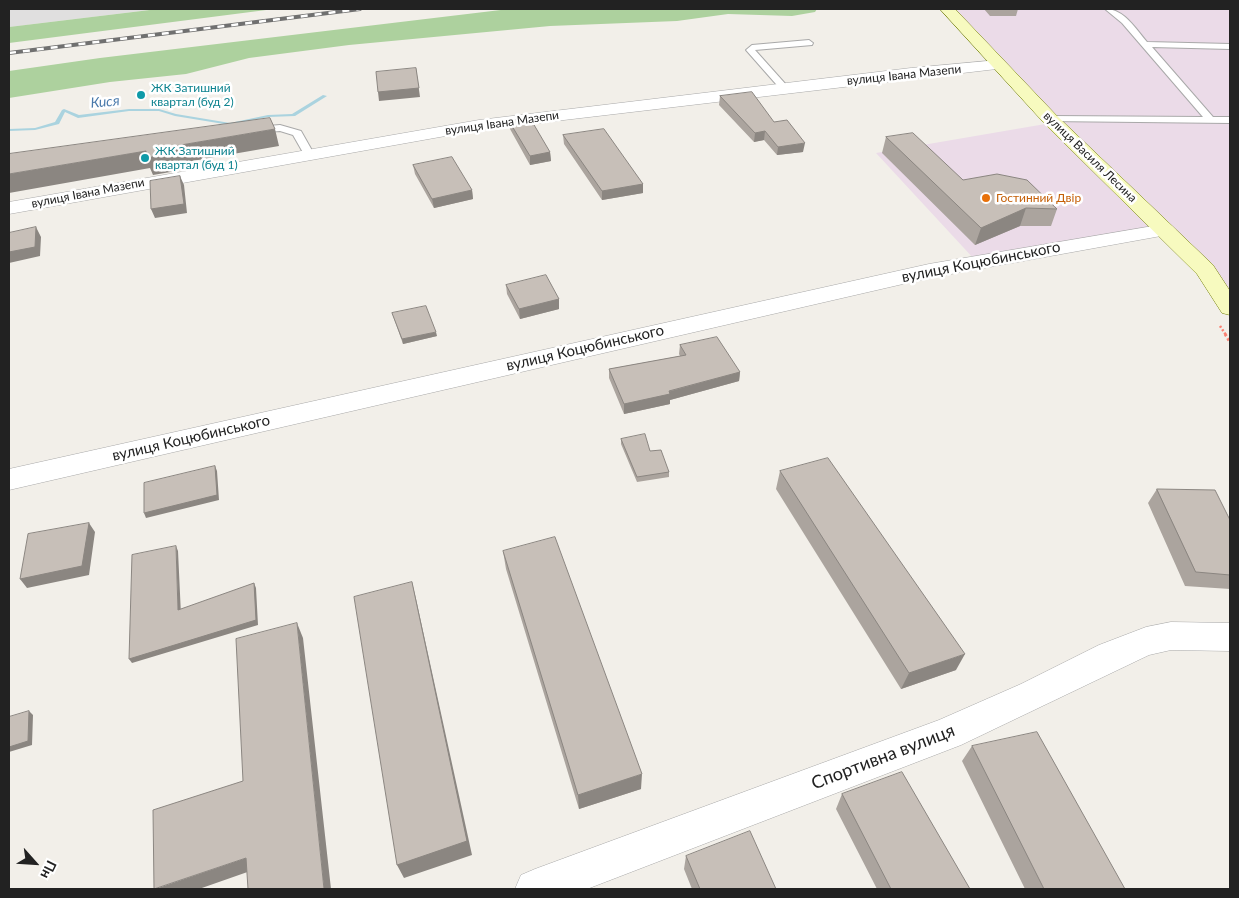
<!DOCTYPE html>
<html>
<head>
<meta charset="utf-8">
<style>
  body { margin:0 }
  #map { position:relative; width:1239px; height:898px; overflow:hidden; background:#f2efe9; font-family:Lato,sans-serif }
  canvas { display:block }
  .frame { position:absolute; inset:0; border:10px solid #222; pointer-events:none }
  .north { position:absolute; left:10px; top:838px; width:50px; height:50px; -webkit-text-stroke:4px #fff; paint-order:stroke; rotate:116deg; font-size:14px; font-weight:700; line-height:20px; text-align:center; color:#222 }
  .north::after { content:''; display:block; margin:auto; width:18px; height:22px; background:#222; clip-path:polygon(50% 0,100% 100%,50% 72%,0 100%) }
</style>
</head>
<body>
<div id="map">
<canvas width="1239" height="898"></canvas>
<div class="frame"></div>
<div class="north">Пн</div>
</div>
<script>
const ctx = document.querySelector('canvas').getContext('2d');
ctx.lineJoin = 'round';
function fill(path, color) { ctx.fillStyle = color; ctx.fill(path, 'evenodd'); }
function strokePath(path, color, width, dash) { ctx.strokeStyle = color; ctx.lineWidth = width; ctx.lineCap = dash ? 'butt' : 'round'; ctx.setLineDash(dash || []); ctx.stroke(path); }
function label(font, color, halo, rows, align = 'center') {
  ctx.font = font + ' Lato,sans-serif'; ctx.lineWidth = 5; ctx.setLineDash([]); ctx.textBaseline = 'middle'; ctx.strokeStyle = halo; ctx.fillStyle = color; for (const [text, x, y, turn = 0] of rows) {
    ctx.save(); ctx.translate(x, y); ctx.rotate((+turn || 0) * Math.PI / 180); ctx.textAlign = isNaN(turn) ? turn : align; if (halo) ctx.strokeText(text, 0, 0); ctx.fillText(text, 0, 0); ctx.restore();
  }
}
const residential = new Path2D(`
  M 9,9 L 158,9 L 9,27 Z`);
const industrial = new Path2D(`
  M 953,9 L 1230,9 L 1230,303 L 1208,270 L 1164,227 L 975,260 L 876,153 L 1057,122 Z`);
const forest = new Path2D(`
  M 158,9 L 274,9 L 9,43 L 9,27 Z
  M 509,9 L 817,9 L 815,12 L 792,16 L 728,14 L 677,21 L 550,26 L 349,45 L 249,58 L 186,74 L 110,82 L 9,98 L 9,71 L 100,58 Z`);
const stream = new Path2D(`
  M 323,95 L 327,96 L 295,116 L 268,117 L 230,125 L 175,116 L 159,111 L 129,111 L 78,118 L 65,112 L 59,124 L 35,130 L 9,131 L 9,129 L 35,128 L 55,122 L 62,110 L 64,109 L 79,115 L 129,109 L 159,109 L 176,114 L 230,123 L 268,115 L 292,114 Z`);
const pathFar1 = new Path2D(`
  M 1220,326 L 1226,335`);
const path = new Path2D(`
  M 1225,334 L 1230,342`);
const lane = new Path2D(`
  M 1105,9 C 1123,8 1136,29 1147,42 L 1230,44 L 1230,49 L 1152,47 L 1213,117 L 1230,117 L 1230,123 L 1047,121 L 1047,117 L 1050,116 L 1203,117 L 1122,23 Z
  M 809,40 L 813,43 L 812,45 L 755,50 L 789,88 L 789,92 L 783,92 L 746,50 L 752,45 Z
  M 280,125 L 301,131 L 314,154 L 313,156 L 305,156 L 293,135 L 280,131 L 256,133 L 251,130 L 256,127 Z`);
const street = new Path2D(`
  M 999,60 L 1007,65 L 1005,68 L 479,130 L 9,214 L 9,202 L 479,120 L 911,68 Z
  M 1165,224 L 1172,226 L 1176,230 L 1172,234 L 929,278 L 9,490 L 9,469 L 929,264 Z
  M 1171,622 L 1230,623 L 1230,651 L 1171,650 L 1149,655 L 961,745 L 587,889 L 515,889 L 521,875 L 535,869 L 939,720 L 1021,684 L 1099,645 L 1146,627 Z`);
const secondary = new Path2D(`
  M 940,9 L 955,9 L 1056,115 L 1213,265 L 1230,291 L 1230,315 L 1222,313 L 1197,274 L 1044,123 Z`);
const rail = new Path2D(`
  M 9,53 L 360,9`);
const wall = new Path2D(`
  M 984,9 L 1018,9 L 1016,16 L 990,16 Z
  M 720,96 L 774,122 L 803,152 L 777,155 L 764,140 L 754,142 L 719,105 Z
  M 509,121 L 550,152 L 551,161 L 530,165 L 510,129 Z
  M 563,135 L 643,184 L 643,193 L 602,200 L 564,144 Z
  M 886,137 L 963,180 L 1057,209 L 1051,226 L 1020,226 L 975,245 L 882,153 Z
  M 413,165 L 472,190 L 473,199 L 434,208 L 415,174 Z
  M 506,285 L 559,299 L 559,309 L 520,319 L 507,294 Z
  M 392,313 L 437,336 L 403,344 Z
  M 680,345 L 740,372 L 739,381 L 670,400 L 670,404 L 624,414 L 609,378 L 609,369 L 680,356 L 679,354 Z
  M 621,439 L 650,451 L 669,472 L 669,477 L 637,482 L 621,444 Z
  M 780,471 L 956,670 L 901,689 L 776,489 Z
  M 1157,489 L 1230,520 L 1230,589 L 1185,586 L 1148,503 Z
  M 503,551 L 641,789 L 579,809 L 506,569 Z
  M 972,746 L 1125,889 L 1025,889 L 962,761 Z
  M 842,794 L 970,889 L 877,889 L 836,809 Z
  M 686,856 L 776,889 L 692,889 L 684,869 Z`);
const shadedWall = new Path2D(`
  M 416,68 L 420,97 L 379,101 L 378,92 Z
  M 275,129 L 279,146 L 181,163 L 182,170 L 153,175 L 150,168 L 9,193 L 9,174 Z
  M 765,131 L 764,140 L 754,142 L 755,133 Z
  M 805,143 L 803,152 L 777,155 L 778,147 Z
  M 550,152 L 551,161 L 530,165 L 530,156 Z
  M 180,176 L 184,185 L 187,213 L 155,218 L 151,209 Z
  M 643,184 L 643,193 L 602,200 L 602,191 Z
  M 472,190 L 473,199 L 434,208 L 432,199 Z
  M 1026,208 L 1020,226 L 975,245 L 981,228 Z
  M 36,227 L 41,237 L 40,256 L 9,263 L 9,252 Z
  M 559,299 L 559,309 L 520,319 L 519,309 Z
  M 436,332 L 437,336 L 403,344 L 402,339 Z
  M 740,372 L 739,381 L 670,400 L 670,404 L 624,414 L 624,404 Z
  M 215,466 L 217,471 L 219,500 L 146,518 L 144,513 Z
  M 89,523 L 95,532 L 89,575 L 27,588 L 20,579 Z
  M 176,546 L 178,551 L 181,615 L 178,610 Z
  M 412,582 L 416,599 L 472,855 L 404,878 L 397,865 Z
  M 254,583 L 256,588 L 258,625 L 132,663 L 129,659 Z
  M 297,623 L 303,638 L 331,889 L 324,889 Z
  M 965,654 L 956,670 L 901,689 L 909,673 Z
  M 29,711 L 33,715 L 32,745 L 9,752 L 9,747 Z
  M 642,774 L 641,789 L 579,809 L 578,795 Z
  M 246,858 L 256,869 L 199,889 L 155,889 Z`);
const building = new Path2D(`
  M 416,68 L 419,88 L 378,92 L 376,72 Z
  M 752,92 L 774,122 L 787,120 L 805,143 L 778,147 L 765,131 L 755,133 L 720,96 Z
  M 270,118 L 275,129 L 175,146 L 176,153 L 146,158 L 146,151 L 9,174 L 9,154 Z
  M 530,118 L 550,152 L 530,156 L 509,121 Z
  M 604,129 L 643,184 L 602,191 L 563,135 Z
  M 913,133 L 963,180 L 997,174 L 1027,180 L 1057,209 L 1026,208 L 981,228 L 886,137 Z
  M 452,157 L 472,190 L 432,199 L 413,165 Z
  M 180,176 L 184,204 L 151,209 L 150,181 Z
  M 36,227 L 35,247 L 9,252 L 9,233 Z
  M 546,275 L 559,299 L 519,309 L 506,285 Z
  M 426,306 L 436,332 L 402,339 L 392,313 Z
  M 717,337 L 740,372 L 669,391 L 670,394 L 624,404 L 609,369 L 686,355 L 680,345 Z
  M 645,434 L 650,451 L 661,450 L 669,472 L 637,477 L 621,439 Z
  M 828,458 L 965,654 L 909,673 L 780,471 Z
  M 215,466 L 217,495 L 144,513 L 144,483 Z
  M 1157,489 L 1215,490 L 1230,520 L 1230,575 L 1196,572 Z
  M 89,523 L 82,566 L 20,579 L 28,534 Z
  M 555,537 L 642,774 L 578,795 L 503,551 Z
  M 176,546 L 178,610 L 254,583 L 256,620 L 129,659 L 132,555 Z
  M 412,582 L 467,841 L 397,865 L 354,597 Z
  M 297,623 L 324,889 L 248,889 L 246,858 L 154,889 L 153,810 L 243,781 L 236,639 Z
  M 29,711 L 28,741 L 9,747 L 9,717 Z
  M 1037,732 L 1125,889 L 1044,889 L 972,746 Z
  M 902,772 L 970,889 L 891,889 L 842,794 Z
  M 750,831 L 776,889 L 700,889 L 686,856 Z`);
const markers = [
  [141,95,5,"#0f9aa8"],
  [145,158,5,"#0f9aa8"],
  [986,198,5,"#e8710a"]
];
const farStreetnames = [
  ["вулиця Івана Мазепи",904,75,-6],
  ["вулиця Івана Мазепи",502,123,-8],
  ["вулиця Василя Лесина",1090,157,44],
  ["вулиця Івана Мазепи",88,193,-11]
];
const farCulturenames = [
  ["ЖК Затишний",151,88],
  ["квартал (буд 2)",151,102],
  ["ЖК Затишний",155,151],
  ["квартал (буд 1)",155,165]
];
const farFoodnames = [
  ["Гостинний Двір",996,198]
];
const farWaternames = [
  ["Кися",105,102,-5]
];
const streetNames = [
  ["вулиця Коцюбинського",981,262,-11],
  ["вулиця Коцюбинського",585,348,-13],
  ["вулиця Коцюбинського",191,438,-13]
];
const nearStreetnames = [
  ["Спортивна вулиця",883,757,-21]
];
fill(residential, '#e0dfdf');
fill(industrial, '#ebdbe8');
fill(forest, '#add19e');
fill(stream, '#aad3df');
strokePath(lane, '#a9a9a9', 2);
strokePath(street, '#a9a9a9', 1);
strokePath(secondary, '#707d05', 1);
strokePath(pathFar1, '#fa8072', 2.5, [2, 2]);
strokePath(path, '#fa8072', 3, [2.5, 2.5]);
fill(lane, '#fff');
fill(street, '#fff');
fill(secondary, '#f7fabf');
strokePath(rail, '#707070', 4);
strokePath(rail, '#fff', 2.5, [7]);
fill(wall, '#aba49e');
fill(shadedWall, '#8b8681');
fill(building, '#c7bfb8');
strokePath(building, '#8b8681', 1);
for (const [x, y, r, color] of markers) { const dot = new Path2D(); dot.arc(x, y, r, 0, 2 * Math.PI); ctx.fillStyle = color; ctx.fill(dot); strokePath(dot, '#fff', 2); }
label('12px', '#222', '#fff', farStreetnames);
label('12px', '#0d838f', '#fff', farCulturenames, 'left');
label('12px', '#c56008', '#fff', farFoodnames, 'left');
label('italic 14px', '#4a7aab', '#fff', farWaternames);
label('15px', '#222', '#fff', streetNames);
label('18px', '#222', '#fff', nearStreetnames);
</script>
</body>
</html>
